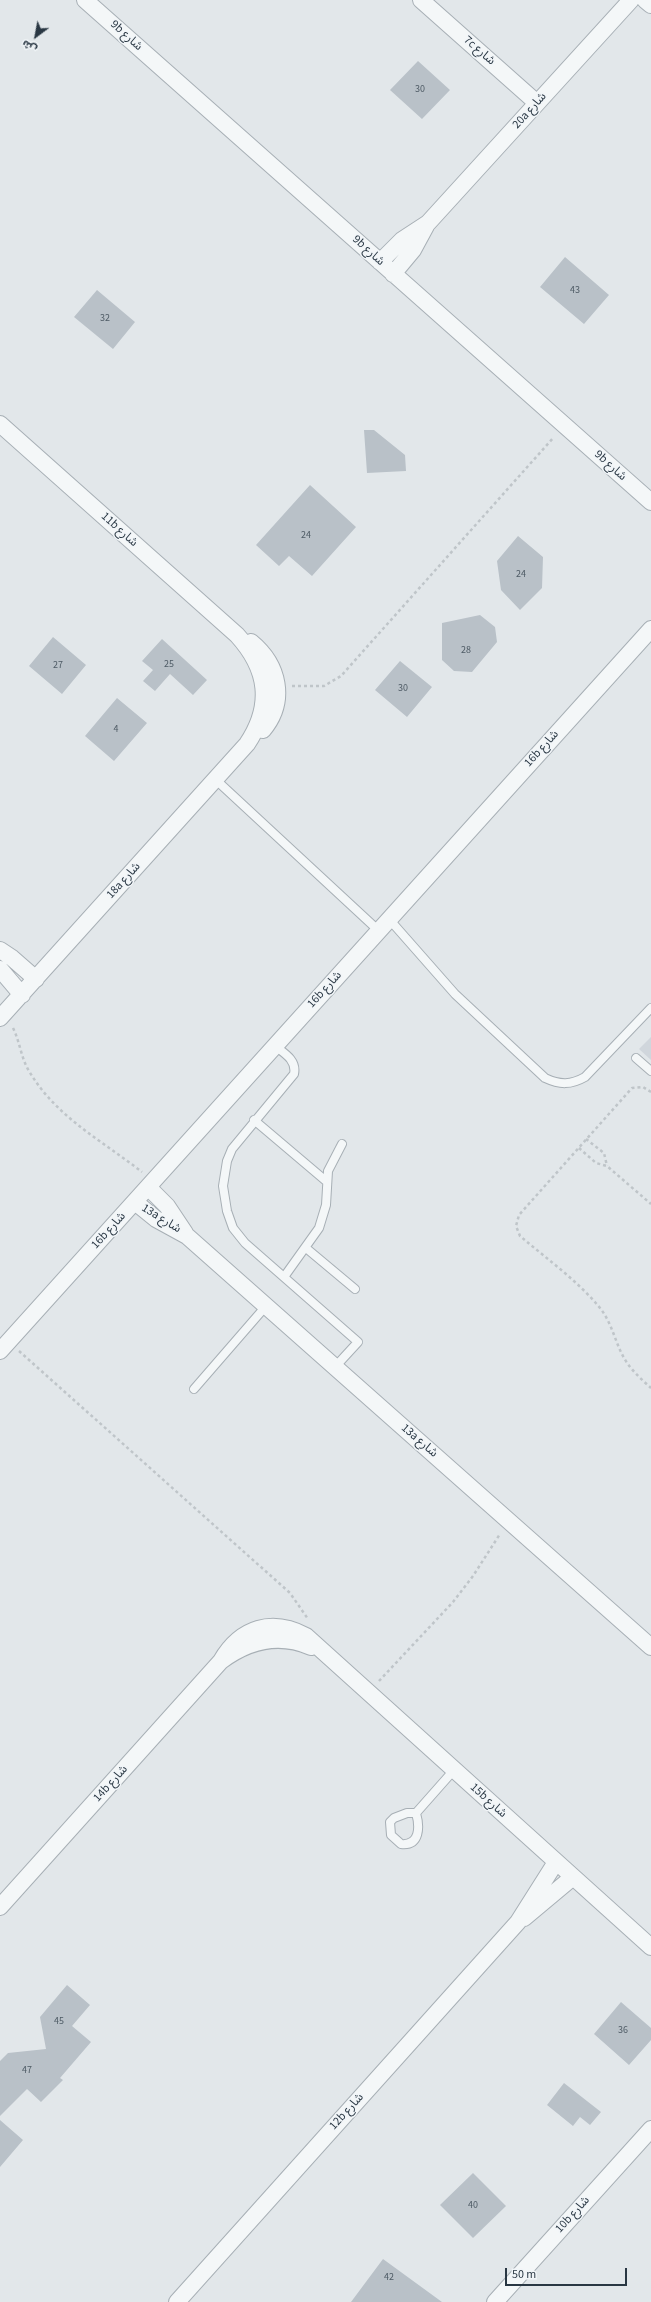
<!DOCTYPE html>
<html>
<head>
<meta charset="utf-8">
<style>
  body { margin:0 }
  #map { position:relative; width:651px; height:2302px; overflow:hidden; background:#e2e7ea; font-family:"Source Sans 3","Noto Sans Arabic",sans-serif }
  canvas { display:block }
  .north { position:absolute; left:16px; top:16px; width:40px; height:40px; -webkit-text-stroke:3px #f1f5f8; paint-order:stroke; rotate:212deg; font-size:11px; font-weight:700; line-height:16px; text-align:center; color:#293743 }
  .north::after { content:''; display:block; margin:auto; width:14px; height:18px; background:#293743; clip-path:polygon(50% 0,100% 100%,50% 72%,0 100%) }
  .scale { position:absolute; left:505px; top:2268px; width:122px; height:18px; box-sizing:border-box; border:2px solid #293743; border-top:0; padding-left:5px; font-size:12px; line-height:14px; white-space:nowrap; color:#293743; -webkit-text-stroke:3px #f1f5f8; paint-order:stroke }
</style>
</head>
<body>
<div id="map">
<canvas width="651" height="2302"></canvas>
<div class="north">ش</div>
<div class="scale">50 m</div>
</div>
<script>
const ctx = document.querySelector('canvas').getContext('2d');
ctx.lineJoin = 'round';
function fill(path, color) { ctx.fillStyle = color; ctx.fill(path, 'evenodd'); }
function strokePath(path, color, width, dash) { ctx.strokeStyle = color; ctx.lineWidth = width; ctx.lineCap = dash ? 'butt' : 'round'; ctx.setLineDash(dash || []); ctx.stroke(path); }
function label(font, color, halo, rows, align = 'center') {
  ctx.font = font + ' "Source Sans 3","Noto Sans Arabic",sans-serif'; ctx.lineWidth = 3; ctx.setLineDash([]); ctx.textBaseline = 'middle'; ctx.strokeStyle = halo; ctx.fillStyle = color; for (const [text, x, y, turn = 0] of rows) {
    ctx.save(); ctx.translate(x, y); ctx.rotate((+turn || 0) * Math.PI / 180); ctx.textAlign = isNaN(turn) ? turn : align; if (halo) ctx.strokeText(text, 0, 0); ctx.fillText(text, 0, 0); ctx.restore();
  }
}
const built = new Path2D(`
  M 651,1037 L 651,1060 L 639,1049 Z`);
const building = new Path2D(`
  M 418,61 L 450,90 L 422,119 L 390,90 Z
  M 565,257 L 609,295 L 584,324 L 540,287 Z
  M 97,290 L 135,322 L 113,349 L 74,317 Z
  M 364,430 L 374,430 L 405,455 L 406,471 L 367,473 Z
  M 310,485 L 356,527 L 312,576 L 289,556 L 279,566 L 256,545 Z
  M 518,536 L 543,557 L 542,588 L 520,610 L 501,590 L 497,561 Z
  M 480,615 L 495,627 L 497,642 L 472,672 L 454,671 L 442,660 L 442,623 Z
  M 53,637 L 86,665 L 62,694 L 29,666 Z
  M 162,639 L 207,680 L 193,695 L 170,674 L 155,691 L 143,681 L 153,670 L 142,661 Z
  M 400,661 L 432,687 L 407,717 L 375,690 Z
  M 117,698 L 147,723 L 114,761 L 85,736 Z
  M 67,1985 L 90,2005 L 72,2026 L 91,2042 L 60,2078 L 63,2080 L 41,2102 L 27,2089 L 0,2116 L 0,2061 L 8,2053 L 46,2049 L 40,2017 Z
  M 621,2002 L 651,2028 L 651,2040 L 629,2065 L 594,2034 Z
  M 564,2083 L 601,2112 L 590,2125 L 580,2117 L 573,2126 L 547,2105 Z
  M 0,2120 L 23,2140 L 0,2167 Z
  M 473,2173 L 506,2206 L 473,2238 L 440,2205 Z
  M 383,2259 L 442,2302 L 351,2302 Z`);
const path = new Path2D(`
  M 292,686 L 324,686 L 341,676 L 554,437
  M 13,1028 C 20,1042 21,1058 29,1071 C 56,1117 101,1140 142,1172
  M 651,1092 L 643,1087 L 632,1088 L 519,1215 L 516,1226 L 520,1236 C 547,1259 578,1281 600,1308 C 612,1323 615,1342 624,1358 C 631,1370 641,1379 651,1388
  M 586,1139 L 604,1153 L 607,1166
  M 579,1148 L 596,1163 L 607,1166 L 651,1204
  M 19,1351 L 290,1593 L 308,1619
  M 379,1681 L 453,1602 L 473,1576 L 500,1534`);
const lane = new Path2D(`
  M 215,779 L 379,931
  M 389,919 L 455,994 L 545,1078 C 560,1085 571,1085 585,1077 L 651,1008
  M 275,1046 C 284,1053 297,1060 294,1074 L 232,1149 L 227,1161 L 223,1186 L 227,1211 L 233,1228 L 245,1243 L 358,1342 L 335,1367
  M 636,1058 L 651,1071
  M 254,1120 L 326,1181
  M 306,1248 L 355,1289
  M 284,1277 L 319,1228 L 326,1205 L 328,1171 L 342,1144
  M 194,1389 L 266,1306
  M 407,1813 L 416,1813 C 420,1827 420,1846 401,1844 L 391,1835 L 390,1822 L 394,1818 Z
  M 416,1813 L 454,1770`);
const street = new Path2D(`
  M 85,0 L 651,502
  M 421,0 L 537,103
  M 645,0 L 651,5
  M 380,262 L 402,240 L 428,223 L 631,0
  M 393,274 L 413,250 L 426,226
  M 0,424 L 237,635 C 268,669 273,705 247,744 L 0,1018
  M 251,642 C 279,665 287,701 263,730
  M 0,950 L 12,958 L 36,979
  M 0,969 L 22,995
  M 148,1187 L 167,1206 L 185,1233
  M 135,1202 L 156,1219 L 187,1236 L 651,1647
  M 0,1351 L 651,629
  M 221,1661 C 241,1627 272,1618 306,1636 L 651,1947
  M 0,1907 L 221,1661 C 248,1641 279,1633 311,1647
  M 524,1918 L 573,1877
  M 177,2302 L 518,1922 L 556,1862
  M 495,2302 L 651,2129`);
const numberNames = [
  ["30",420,90],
  ["43",575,291],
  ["32",105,319],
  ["24",306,536],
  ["24",521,575],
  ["28",466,651],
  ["25",169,665],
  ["27",58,666],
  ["30",403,689],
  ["4",116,730],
  ["45",59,2022],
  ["36",623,2031],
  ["47",27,2071],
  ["40",473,2206],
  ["42",389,2278]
];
const streetNames = [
  ["9b شارع",126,36,42],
  ["7c شارع",479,51,41],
  ["20a شارع",530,111,-48],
  ["9b شارع",368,251,42],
  ["9b شارع",610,466,42],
  ["11b شارع",119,530,42],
  ["16b شارع",542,749,-48],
  ["18a شارع",124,881,-48],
  ["16b شارع",325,990,-48],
  ["13a شارع",161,1219,32],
  ["16b شارع",109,1231,-48],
  ["13a شارع",419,1441,41],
  ["14b شارع",111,1784,-48],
  ["15b شارع",488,1801,42],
  ["12b شارع",347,2112,-48],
  ["10b شارع",573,2215,-48]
];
fill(built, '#d0d6dc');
fill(building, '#b9c1c8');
strokePath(lane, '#a7afb5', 10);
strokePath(street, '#a7afb5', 18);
strokePath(path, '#bfc5c9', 2.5, [3, 3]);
strokePath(lane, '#f4f7f8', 8);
strokePath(street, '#f4f7f8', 16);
label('10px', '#4d5a64', null, numberNames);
label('12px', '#293743', '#f1f5f8', streetNames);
</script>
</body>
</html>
